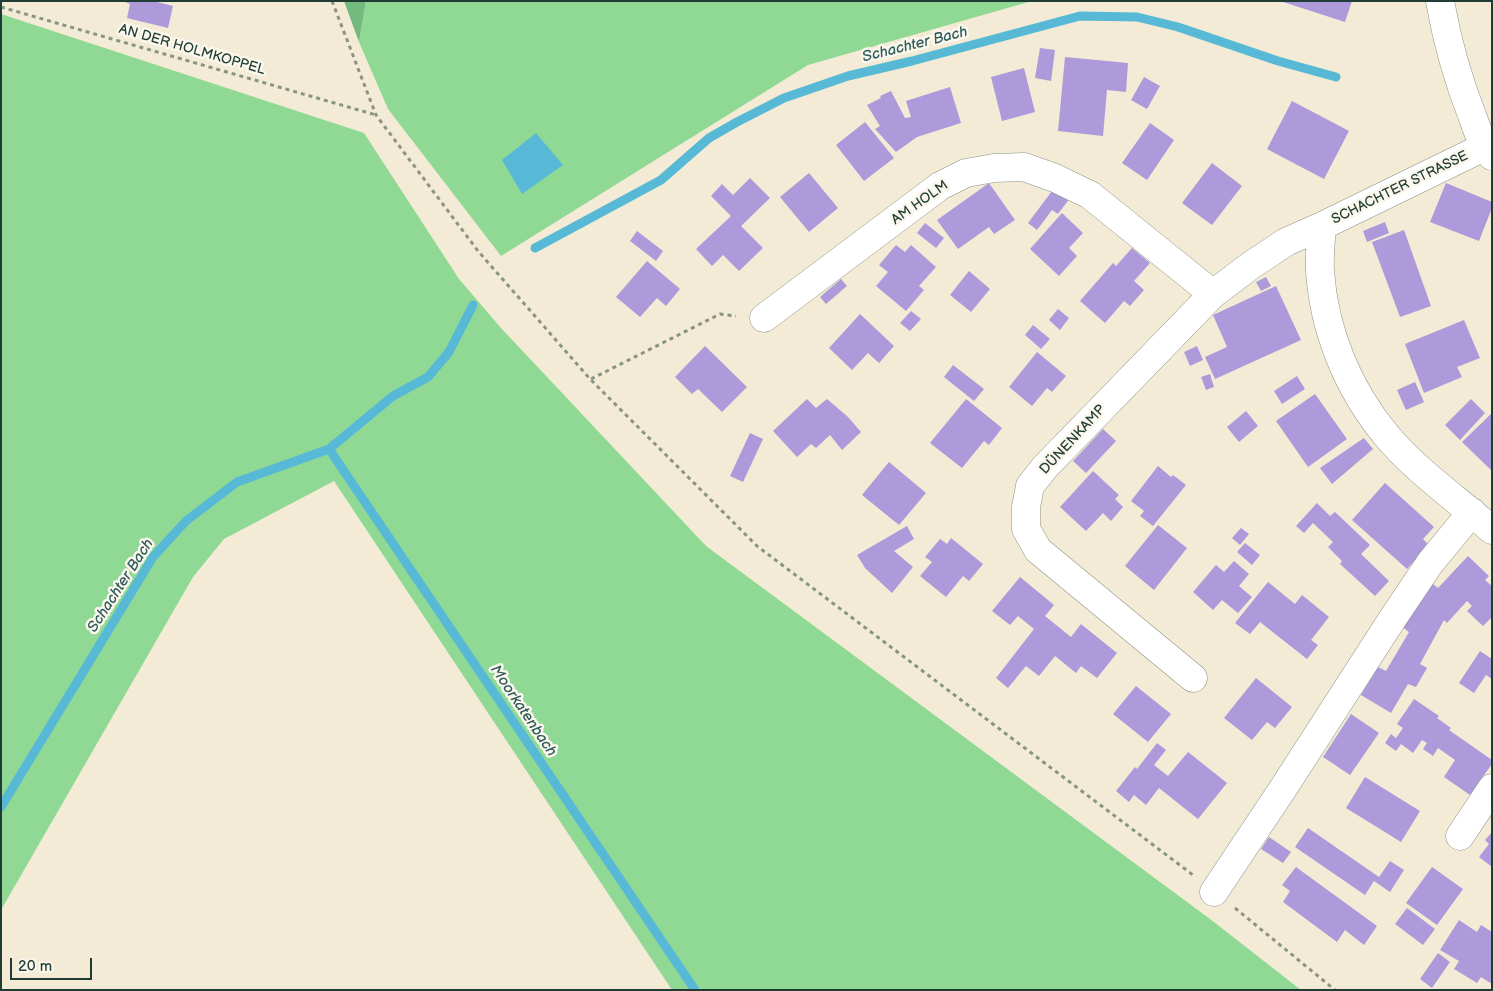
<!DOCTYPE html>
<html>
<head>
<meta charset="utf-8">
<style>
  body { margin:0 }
  #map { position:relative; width:1493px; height:991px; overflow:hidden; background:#f3ebd5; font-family:"Balsamiq Sans",sans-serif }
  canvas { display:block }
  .frame { position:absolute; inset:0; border:2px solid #1f3d34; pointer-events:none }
  .scale { position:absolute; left:10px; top:958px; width:82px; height:22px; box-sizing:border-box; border:2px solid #1f3d34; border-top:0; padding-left:6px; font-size:15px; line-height:18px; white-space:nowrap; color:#1f3d34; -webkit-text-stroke:4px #fbf7ec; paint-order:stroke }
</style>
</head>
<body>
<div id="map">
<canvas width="1493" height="991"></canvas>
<div class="frame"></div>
<div class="scale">20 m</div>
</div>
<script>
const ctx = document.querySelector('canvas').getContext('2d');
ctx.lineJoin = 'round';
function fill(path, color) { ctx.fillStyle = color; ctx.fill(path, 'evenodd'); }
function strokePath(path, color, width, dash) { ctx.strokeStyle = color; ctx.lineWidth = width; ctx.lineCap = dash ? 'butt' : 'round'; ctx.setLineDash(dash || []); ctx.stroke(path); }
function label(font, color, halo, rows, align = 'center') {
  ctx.font = font + ' "Balsamiq Sans",sans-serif'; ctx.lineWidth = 5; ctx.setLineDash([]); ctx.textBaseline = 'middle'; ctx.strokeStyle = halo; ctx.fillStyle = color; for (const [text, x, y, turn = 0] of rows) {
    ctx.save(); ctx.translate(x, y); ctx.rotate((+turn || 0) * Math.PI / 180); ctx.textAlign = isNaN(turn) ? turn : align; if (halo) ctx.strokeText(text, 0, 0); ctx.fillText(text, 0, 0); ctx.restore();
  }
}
const green = new Path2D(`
  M 366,1 L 1032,1 L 808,65 L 501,256 L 388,109 L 359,42 Z
  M 1,14 L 364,133 L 459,279 L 501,328 L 706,546 L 1210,919 L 1301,990 L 672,990 L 334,481 L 224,539 L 193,577 L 1,910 Z`);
const forest = new Path2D(`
  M 344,1 L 366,1 L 359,42 Z`);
const water = new Path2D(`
  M 536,133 L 563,165 L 522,194 L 502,160 Z`);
const stream = new Path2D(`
  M 535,248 L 661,180 L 709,138 L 737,122 L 784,98 L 848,76 L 912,61 L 1080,16 L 1137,17 L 1178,27 L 1278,61 L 1336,77
  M 329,449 L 695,990
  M 1,807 L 153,557 L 186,521 L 237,482 L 329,449 L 393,396 L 428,377 L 449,352 L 473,305`);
const building = new Path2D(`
  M 123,1 L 153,1 L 173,6 L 168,28 L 127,18 L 130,4 Z
  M 1280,1 L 1352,1 L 1345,22 Z
  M 1040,48 L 1055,50 L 1051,81 L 1035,78 Z
  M 1065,57 L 1128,63 L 1126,92 L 1107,90 L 1103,136 L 1058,131 Z
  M 1024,68 L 1035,112 L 1002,121 L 991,77 Z
  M 1144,77 L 1160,86 L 1147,109 L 1131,100 Z
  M 950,87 L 961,123 L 917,137 L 896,152 L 875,129 L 880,126 L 867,105 L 881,98 L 880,96 L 891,91 L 905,118 L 911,117 L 906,101 Z
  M 1292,101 L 1349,131 L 1324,179 L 1267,149 Z
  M 865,122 L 894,158 L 864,181 L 836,145 Z
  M 1150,123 L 1174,140 L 1147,180 L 1122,163 Z
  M 1212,163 L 1242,186 L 1212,225 L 1182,203 Z
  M 809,173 L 838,208 L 809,232 L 780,197 Z
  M 750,178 L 770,198 L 741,226 L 763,248 L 739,271 L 723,255 L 712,266 L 696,249 L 731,216 L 711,196 L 722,184 L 733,195 Z
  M 989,183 L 1015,220 L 994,234 L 989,227 L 958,249 L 937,220 Z
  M 1446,183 L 1492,202 L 1492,208 L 1479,241 L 1430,222 Z
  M 1055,187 L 1070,198 L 1058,214 L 1052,210 L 1037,230 L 1028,223 Z
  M 1062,213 L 1083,233 L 1069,248 L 1077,256 L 1059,276 L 1030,249 Z
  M 1385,222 L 1389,233 L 1367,242 L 1363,231 Z
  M 925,223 L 944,238 L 936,248 L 917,233 Z
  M 1404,230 L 1431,306 L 1400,317 L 1372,242 Z
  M 637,231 L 663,251 L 656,261 L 630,241 Z
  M 896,245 L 905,252 L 911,245 L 936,267 L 919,286 L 924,290 L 906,311 L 876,286 L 888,272 L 879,265 Z
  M 1132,248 L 1150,263 L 1134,281 L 1144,290 L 1130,306 L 1124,301 L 1105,323 L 1080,301 L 1113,263 L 1116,266 Z
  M 647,261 L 680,289 L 666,306 L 657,298 L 640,317 L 616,297 Z
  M 969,271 L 990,289 L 971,312 L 950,295 Z
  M 1266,277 L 1271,286 L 1261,291 L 1256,282 Z
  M 841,279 L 847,286 L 826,304 L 820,297 Z
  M 1276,286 L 1301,340 L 1215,379 L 1205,357 L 1227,347 L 1213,315 Z
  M 1058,309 L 1069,318 L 1060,330 L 1049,320 Z
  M 911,311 L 921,319 L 910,331 L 900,323 Z
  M 860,314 L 894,346 L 879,363 L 868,353 L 852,370 L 829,348 Z
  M 1464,320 L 1480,358 L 1457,367 L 1462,377 L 1424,393 L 1405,344 Z
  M 1033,325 L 1050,339 L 1041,349 L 1025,335 Z
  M 705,346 L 747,387 L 722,412 L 698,389 L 692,394 L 675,377 Z
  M 1197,346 L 1203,360 L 1190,366 L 1184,352 Z
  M 1037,352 L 1066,376 L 1052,392 L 1047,388 L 1032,406 L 1009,387 Z
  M 953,365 L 984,389 L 974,401 L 944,377 Z
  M 1210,374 L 1214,387 L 1206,390 L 1201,377 Z
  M 1297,376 L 1305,389 L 1282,404 L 1274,391 Z
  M 1415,382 L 1424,402 L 1406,410 L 1397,390 Z
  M 1315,394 L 1347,439 L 1308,467 L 1276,421 Z
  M 807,399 L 816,408 L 827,399 L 848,417 L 861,432 L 842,450 L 830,435 L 816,448 L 811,444 L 797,457 L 773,431 Z
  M 966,399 L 1002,428 L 989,445 L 984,441 L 962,468 L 930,443 Z
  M 1471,399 L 1485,413 L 1460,440 L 1445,425 Z
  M 1246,411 L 1258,426 L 1239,442 L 1227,427 Z
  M 1492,413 L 1492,471 L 1462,442 Z
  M 1103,429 L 1116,441 L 1086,473 L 1073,461 Z
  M 750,433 L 763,439 L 743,482 L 730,476 Z
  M 1364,438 L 1373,449 L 1332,484 L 1320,468 Z
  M 889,462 L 926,493 L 899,525 L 862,495 Z
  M 1158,466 L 1171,477 L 1173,475 L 1186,485 L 1153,526 L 1140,516 L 1144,511 L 1131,501 Z
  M 1093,471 L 1119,495 L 1115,499 L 1123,507 L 1111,521 L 1103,513 L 1086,531 L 1060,507 Z
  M 1385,483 L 1434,527 L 1423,539 L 1429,545 L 1407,569 L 1352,520 Z
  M 1317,503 L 1330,516 L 1335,512 L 1370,545 L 1361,554 L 1389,581 L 1375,596 L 1340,564 L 1342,561 L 1328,547 L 1333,542 L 1313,523 L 1304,533 L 1296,526 Z
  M 1158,525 L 1187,548 L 1154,590 L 1125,566 Z
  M 907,526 L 914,539 L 894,551 L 913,567 L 892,593 L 865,568 L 857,555 Z
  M 1241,528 L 1249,534 L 1240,545 L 1232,538 Z
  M 951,538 L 983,564 L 969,581 L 963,576 L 946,597 L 920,576 L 932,562 L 925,557 L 940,539 L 947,544 Z
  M 1245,543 L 1260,555 L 1252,565 L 1237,552 Z
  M 1468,556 L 1489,576 L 1485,580 L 1492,586 L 1492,617 L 1483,626 L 1467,611 L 1472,606 L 1467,601 L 1447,623 L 1444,620 L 1420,664 L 1427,668 L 1416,687 L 1408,684 L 1391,713 L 1361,695 L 1378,667 L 1386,671 L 1409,632 L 1401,626 L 1433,584 L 1438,588 Z
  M 1234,561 L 1249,574 L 1239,586 L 1252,597 L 1238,613 L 1222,600 L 1213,610 L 1193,592 L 1216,565 L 1224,572 Z
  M 1020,577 L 1054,605 L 1045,616 L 1071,637 L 1081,624 L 1117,653 L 1097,678 L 1081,666 L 1076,673 L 1055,656 L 1039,676 L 1026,666 L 1008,688 L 996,678 L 1034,629 L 1018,616 L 1010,625 L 992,611 Z
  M 1268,582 L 1295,604 L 1302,595 L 1329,617 L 1311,640 L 1318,645 L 1307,659 L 1260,622 L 1250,634 L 1235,623 Z
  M 1480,651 L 1492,659 L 1492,679 L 1486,675 L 1474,693 L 1459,683 Z
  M 1256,678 L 1292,707 L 1275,728 L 1267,722 L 1252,740 L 1224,718 Z
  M 1136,686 L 1171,714 L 1148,742 L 1113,714 Z
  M 1414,699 L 1439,716 L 1437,718 L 1451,728 L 1449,730 L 1492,760 L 1492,764 L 1470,795 L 1444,777 L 1455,760 L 1438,748 L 1433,756 L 1423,749 L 1427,743 L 1422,740 L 1413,753 L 1401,744 L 1396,751 L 1385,743 L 1391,734 L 1396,738 L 1403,728 L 1397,724 Z
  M 1351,714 L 1379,733 L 1350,775 L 1323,757 Z
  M 1157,743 L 1166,750 L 1154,765 L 1168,776 L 1188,752 L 1227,783 L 1198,819 L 1159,788 L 1146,805 L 1134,795 L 1129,802 L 1116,791 L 1135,767 L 1137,769 Z
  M 1365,777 L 1420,811 L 1401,842 L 1346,808 Z
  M 1308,828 L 1379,877 L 1390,861 L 1404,870 L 1390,892 L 1374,881 L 1365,895 L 1295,847 Z
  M 1492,832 L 1492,867 L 1479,857 L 1489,844 L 1485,840 Z
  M 1269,837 L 1291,852 L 1283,863 L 1261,849 Z
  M 1296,867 L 1377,926 L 1364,945 L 1345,930 L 1337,942 L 1283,902 L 1290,891 L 1282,885 Z
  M 1432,867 L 1463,889 L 1437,925 L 1406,903 Z
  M 1407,908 L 1435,929 L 1423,945 L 1395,924 Z
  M 1459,920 L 1477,932 L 1481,925 L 1492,932 L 1492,984 L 1481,977 L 1477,983 L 1454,969 L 1459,961 L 1440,950 Z
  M 1438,953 L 1450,962 L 1432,988 L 1420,979 Z`);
const path = new Path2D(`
  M 332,1 L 376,115 L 478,251 L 590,379 L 757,546 L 1193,875
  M 1,7 L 376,115
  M 591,379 L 720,314 L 736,316
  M 1235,908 L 1335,990`);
const minor = new Path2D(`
  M 1440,1 C 1447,41 1458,80 1473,118 C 1478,132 1482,145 1492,156
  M 1484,147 L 1322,226 C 1321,240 1319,256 1320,271 C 1324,331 1348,389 1386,435 C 1416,471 1457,499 1492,530
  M 764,318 L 940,186 L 966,173 L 994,168 L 1024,167 L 1055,178 L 1090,195 L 1213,294
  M 1193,678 L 1038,550 L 1026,529 L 1026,507 L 1030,486 L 1045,467 L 1213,294 L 1250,266 L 1286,242 L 1322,226
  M 1460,836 L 1492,788
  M 1214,892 L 1284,787 L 1393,618 L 1430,563 L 1472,512`);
const streetNames = [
  ["AN DER HOLMKOPPEL",192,50,16],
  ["SCHACHTER STRASSE",1400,188,-26],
  ["AM HOLM",920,203,-35],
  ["DÜNENKAMP",1073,440,-47]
];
const waterNames = [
  ["Schachter Bach",915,45,-14],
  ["Schachter Bach",121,586,-57],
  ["Moorkatenbach",523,711,56]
];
fill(green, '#90d995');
fill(forest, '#74b97e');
fill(water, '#57b9d6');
strokePath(stream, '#57b9d6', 9);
fill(building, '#ad9ada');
strokePath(minor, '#899484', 29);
strokePath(path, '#899484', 3, [4, 4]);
strokePath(minor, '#fff', 28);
label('14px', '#1f3d34', '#fbf7ec', streetNames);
label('italic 15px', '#2d5c5c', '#fbf7ec', waterNames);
</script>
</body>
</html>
